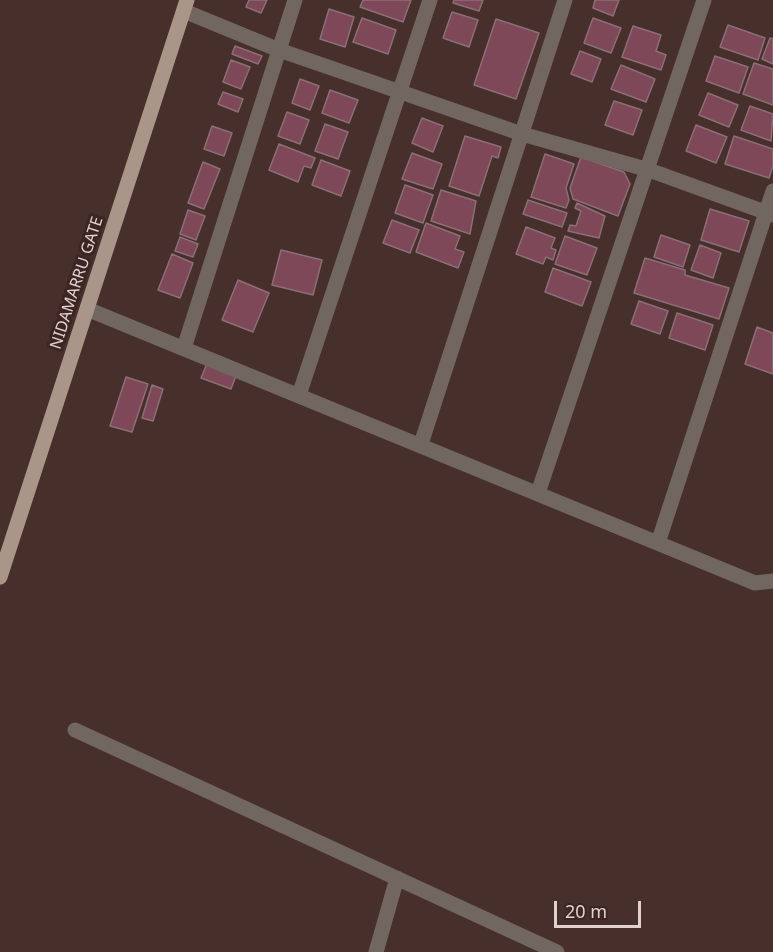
<!DOCTYPE html>
<html>
<head>
<meta charset="utf-8">
<style>
  body { margin:0 }
  #map { position:relative; width:773px; height:952px; overflow:hidden; background:#472f2c; font-family:"Noto Sans",sans-serif }
  canvas { display:block }
  .scale { position:absolute; left:554px; top:901px; width:87px; height:27px; box-sizing:border-box; border:3px solid #e1d1cf; border-top:0; padding-left:8px; font-size:18px; line-height:21px; white-space:nowrap; color:#e1d1cf; -webkit-text-stroke:4px #3c2522; paint-order:stroke }
</style>
</head>
<body>
<div id="map">
<canvas width="773" height="952"></canvas>
<div class="scale">20 m</div>
</div>
<script>
const ctx = document.querySelector('canvas').getContext('2d');
ctx.lineJoin = 'round';
function fill(path, color) { ctx.fillStyle = color; ctx.fill(path, 'evenodd'); }
function strokePath(path, color, width, dash) { ctx.strokeStyle = color; ctx.lineWidth = width; ctx.lineCap = dash ? 'butt' : 'round'; ctx.setLineDash(dash || []); ctx.stroke(path); }
function label(font, color, halo, rows, align = 'center') {
  ctx.font = font + ' "Noto Sans",sans-serif'; ctx.lineWidth = 6; ctx.setLineDash([]); ctx.textBaseline = 'middle'; ctx.strokeStyle = halo; ctx.fillStyle = color; for (const [text, x, y, turn = 0] of rows) {
    ctx.save(); ctx.translate(x, y); ctx.rotate((+turn || 0) * Math.PI / 180); ctx.textAlign = isNaN(turn) ? turn : align; if (halo) ctx.strokeText(text, 0, 0); ctx.fillText(text, 0, 0); ctx.restore();
  }
}
const building = new Path2D(`
  M 249,0 L 267,0 L 261,13 L 246,7 Z
  M 363,0 L 411,0 L 403,22 L 360,7 Z
  M 454,0 L 483,0 L 479,11 L 453,3 Z
  M 595,0 L 619,0 L 613,16 L 593,8 Z
  M 329,9 L 354,17 L 345,47 L 320,39 Z
  M 452,12 L 478,20 L 469,47 L 443,38 Z
  M 362,18 L 396,30 L 388,54 L 353,42 Z
  M 593,18 L 621,28 L 611,53 L 584,43 Z
  M 496,19 L 539,33 L 516,99 L 474,85 Z
  M 728,25 L 765,38 L 758,60 L 720,47 Z
  M 633,26 L 661,35 L 656,51 L 666,55 L 661,70 L 622,57 Z
  M 770,38 L 773,39 L 773,64 L 762,59 Z
  M 235,46 L 262,56 L 258,64 L 232,54 Z
  M 580,51 L 601,59 L 592,82 L 571,74 Z
  M 715,56 L 748,67 L 739,93 L 706,81 Z
  M 231,60 L 250,67 L 241,89 L 223,82 Z
  M 754,63 L 773,69 L 773,105 L 743,94 Z
  M 621,65 L 655,79 L 646,102 L 611,89 Z
  M 300,79 L 319,86 L 310,110 L 292,103 Z
  M 330,90 L 358,100 L 349,123 L 322,113 Z
  M 223,92 L 243,99 L 238,112 L 218,104 Z
  M 708,93 L 738,105 L 729,127 L 699,115 Z
  M 614,101 L 642,110 L 633,135 L 605,125 Z
  M 750,106 L 773,114 L 771,141 L 741,130 Z
  M 287,112 L 309,120 L 300,144 L 278,136 Z
  M 422,118 L 443,126 L 433,152 L 412,143 Z
  M 325,124 L 348,132 L 338,159 L 315,151 Z
  M 696,125 L 727,137 L 716,163 L 686,151 Z
  M 212,126 L 232,133 L 224,156 L 204,149 Z
  M 465,136 L 501,147 L 498,158 L 492,156 L 479,196 L 449,186 Z
  M 734,136 L 773,149 L 773,166 L 769,178 L 725,164 Z
  M 279,144 L 315,158 L 311,168 L 304,166 L 298,182 L 269,170 Z
  M 412,153 L 442,164 L 433,189 L 402,179 Z
  M 545,154 L 574,164 L 566,188 L 569,200 L 566,208 L 531,197 Z
  M 581,157 L 624,172 L 630,184 L 618,216 L 573,199 L 570,188 Z
  M 321,160 L 350,171 L 341,196 L 312,185 Z
  M 203,162 L 220,169 L 204,209 L 188,203 Z
  M 405,185 L 433,195 L 423,223 L 395,213 Z
  M 441,190 L 476,201 L 470,234 L 431,221 Z
  M 528,200 L 567,213 L 562,227 L 523,214 Z
  M 577,203 L 605,216 L 599,238 L 568,231 L 570,225 L 576,226 L 581,211 L 575,208 Z
  M 710,209 L 749,221 L 739,252 L 701,240 Z
  M 188,210 L 205,216 L 196,240 L 180,234 Z
  M 392,220 L 419,230 L 410,253 L 383,243 Z
  M 426,223 L 460,236 L 455,249 L 464,252 L 458,268 L 416,252 Z
  M 526,227 L 555,238 L 551,248 L 556,250 L 553,260 L 546,257 L 543,264 L 516,254 Z
  M 661,235 L 690,245 L 683,267 L 654,257 Z
  M 565,236 L 597,248 L 587,275 L 555,264 Z
  M 180,237 L 198,244 L 193,257 L 175,251 Z
  M 700,245 L 721,253 L 713,278 L 691,270 Z
  M 281,250 L 322,260 L 313,295 L 272,285 Z
  M 172,254 L 193,263 L 180,298 L 158,290 Z
  M 645,258 L 685,270 L 685,275 L 729,288 L 719,319 L 634,293 Z
  M 553,268 L 591,282 L 582,306 L 545,292 Z
  M 238,280 L 269,293 L 253,332 L 222,320 Z
  M 639,301 L 668,311 L 660,334 L 631,324 Z
  M 677,313 L 713,325 L 705,350 L 669,338 Z
  M 757,327 L 773,333 L 773,374 L 745,364 Z
  M 208,361 L 237,373 L 231,389 L 201,378 Z
  M 126,377 L 148,384 L 132,432 L 110,426 Z
  M 152,385 L 163,389 L 153,421 L 142,418 Z`);
const minor = new Path2D(`
  M 184,11 L 279,50 L 522,134 L 649,170 L 773,215
  M 87,309 L 755,583 L 773,581
  M 184,348 L 295,0
  M 299,395 L 430,0
  M 421,444 L 565,0
  M 538,493 L 704,0
  M 658,543 L 773,191
  M 75,730 L 557,952
  M 376,952 L 397,878`);
const major = new Path2D(`
  M 0,577 L 187,0`);
const streetNames = [
  ["NIDAMARRU GATE",77,283,-72]
];
fill(building, '#7e4858');
strokePath(building, '#8a6f76', 1.5);
strokePath(minor, '#716760', 15);
strokePath(major, '#aa9689', 15);
label('16px', '#e1d1cf', '#3c2522', streetNames);
</script>
</body>
</html>
